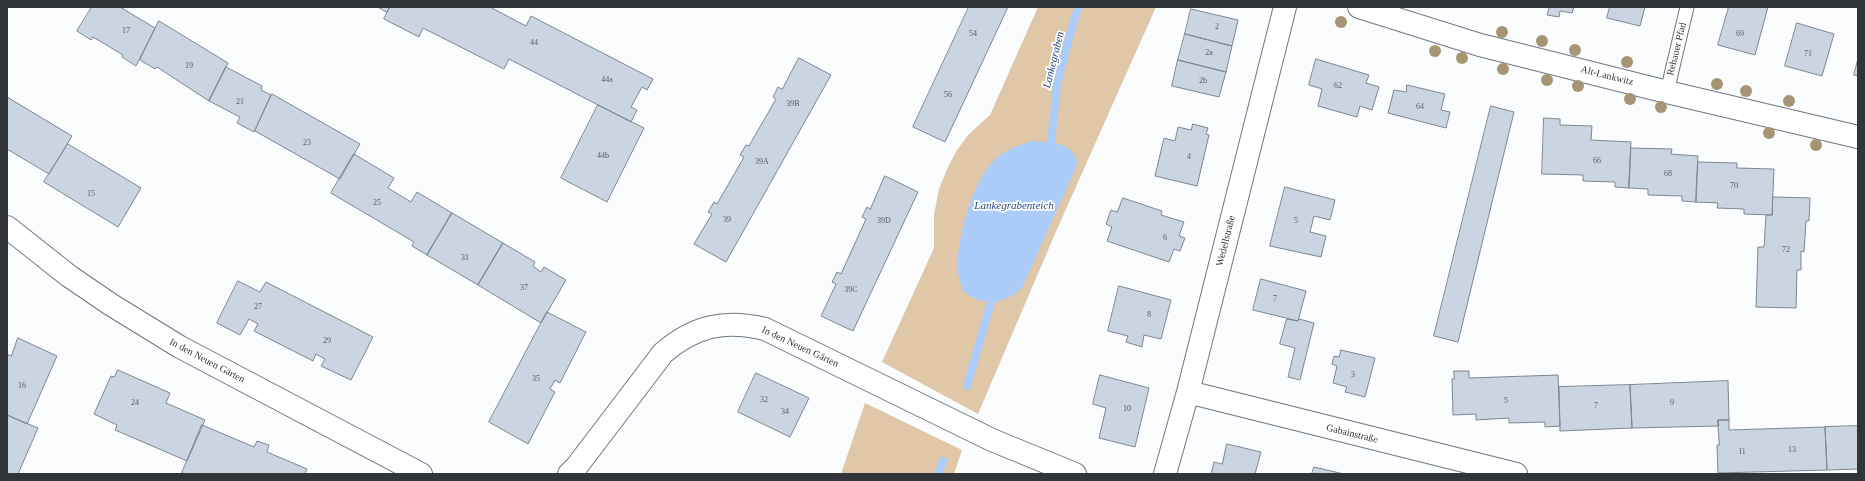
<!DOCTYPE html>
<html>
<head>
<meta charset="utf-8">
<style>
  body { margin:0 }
  #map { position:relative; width:1865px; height:481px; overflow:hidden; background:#fafcfe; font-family:"Times New Roman",serif }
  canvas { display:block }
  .frame { position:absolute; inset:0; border:8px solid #31353a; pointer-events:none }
</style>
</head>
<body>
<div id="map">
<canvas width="1865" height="481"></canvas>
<div class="frame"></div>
</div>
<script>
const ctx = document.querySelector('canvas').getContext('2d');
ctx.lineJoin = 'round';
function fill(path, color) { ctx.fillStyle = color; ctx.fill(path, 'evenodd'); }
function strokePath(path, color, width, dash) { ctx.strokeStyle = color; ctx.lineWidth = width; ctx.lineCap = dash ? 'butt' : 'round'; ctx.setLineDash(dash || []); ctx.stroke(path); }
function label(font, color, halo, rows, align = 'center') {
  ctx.font = font + ' "Times New Roman",serif'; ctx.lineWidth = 3.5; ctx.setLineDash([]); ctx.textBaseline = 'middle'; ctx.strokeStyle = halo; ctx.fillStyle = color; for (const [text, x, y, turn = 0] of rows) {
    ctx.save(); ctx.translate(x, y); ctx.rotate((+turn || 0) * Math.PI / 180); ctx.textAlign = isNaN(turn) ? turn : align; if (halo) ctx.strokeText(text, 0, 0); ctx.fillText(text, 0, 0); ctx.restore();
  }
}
const green = new Path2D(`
  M 1038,7 L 1156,7 L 1054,236 L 978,414 L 882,362 L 934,248 L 934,215 L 939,189 L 948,167 L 957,150 L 968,135 L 990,115 Z
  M 865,403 L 962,450 L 954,474 L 841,474 Z`);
const water = new Path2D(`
  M 1032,141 C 1053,143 1071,141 1078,163 L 1022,288 C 1004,305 981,307 962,290 C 961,284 959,278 958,272 C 955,242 974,174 999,156 C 1009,148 1021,145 1032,141 Z`);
const stream = new Path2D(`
  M 1051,143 L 1057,84 L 1075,16 L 1079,7
  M 967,386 L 991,302
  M 938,474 L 943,461`);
const building = new Path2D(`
  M 92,7 L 120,7 L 155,28 L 136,66 L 122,57 L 123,55 L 93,37 L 91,40 L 77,31 Z
  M 378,7 L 390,7 L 387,12 Z
  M 390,7 L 490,7 L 526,26 L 531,16 L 653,79 L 647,90 L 642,87 L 631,107 L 637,110 L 631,122 L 509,59 L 504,69 L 423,28 L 419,37 L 384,19 Z
  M 969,7 L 1008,7 L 945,142 L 913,127 Z
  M 1544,7 L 1574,7 L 1572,13 L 1560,11 L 1559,17 L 1547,15 L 1549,8 Z
  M 1610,7 L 1645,7 L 1640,26 L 1607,18 Z
  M 1729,7 L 1768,7 L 1755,55 L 1718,45 Z
  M 1191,9 L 1238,20 L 1232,46 L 1185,34 Z
  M 159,21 L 228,63 L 209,101 L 157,67 L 155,69 L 140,60 Z
  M 1797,23 L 1834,34 L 1822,76 L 1785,66 Z
  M 1185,34 L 1232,46 L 1226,72 L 1178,60 Z
  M 799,58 L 831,75 L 726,262 L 694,244 L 712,214 L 708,212 L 714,202 L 717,204 L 744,157 L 740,155 L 746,145 L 749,146 L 776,99 L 773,97 L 778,87 L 782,89 Z
  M 1316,59 L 1369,75 L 1366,83 L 1379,87 L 1372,110 L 1360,106 L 1357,117 L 1318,106 L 1322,89 L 1309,85 Z
  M 1858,59 L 1858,76 L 1854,75 Z
  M 1178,60 L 1226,72 L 1219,97 L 1172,86 Z
  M 226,67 L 262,86 L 261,90 L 271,95 L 254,132 L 237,123 L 240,117 L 209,101 Z
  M 1407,85 L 1445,94 L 1441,110 L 1450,112 L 1446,128 L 1388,113 L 1394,90 L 1406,92 Z
  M 272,94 L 360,144 L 340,179 L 255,131 Z
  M 7,97 L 72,136 L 49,174 L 7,149 Z
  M 598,105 L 644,128 L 607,202 L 561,178 Z
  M 1491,106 L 1514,112 L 1458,342 L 1434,336 Z
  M 1544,118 L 1560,119 L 1560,125 L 1592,126 L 1591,140 L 1631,142 L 1629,188 L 1615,187 L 1615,182 L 1583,181 L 1583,175 L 1542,174 Z
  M 1193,124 L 1208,128 L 1206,134 L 1209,135 L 1197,186 L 1155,176 L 1164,138 L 1175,141 L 1178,127 L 1191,130 Z
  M 68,144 L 141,188 L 118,227 L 44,182 Z
  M 1631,148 L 1672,149 L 1671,154 L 1698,156 L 1696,202 L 1682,201 L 1682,196 L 1648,195 L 1648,189 L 1629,188 Z
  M 354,154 L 394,178 L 388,188 L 411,202 L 417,192 L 452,213 L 427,255 L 412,246 L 414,242 L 331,193 Z
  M 1698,162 L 1737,163 L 1737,168 L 1774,169 L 1772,215 L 1744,214 L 1744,209 L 1717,208 L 1718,203 L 1696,202 Z
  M 885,176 L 918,192 L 853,331 L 821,316 L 836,284 L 832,282 L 837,272 L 841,274 L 866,219 L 862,217 L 867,207 L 870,209 Z
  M 1285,187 L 1335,200 L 1330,220 L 1314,216 L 1310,232 L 1326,236 L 1321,257 L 1270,246 Z
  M 1773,197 L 1810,198 L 1809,221 L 1806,221 L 1804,252 L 1801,251 L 1801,270 L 1797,270 L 1796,308 L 1756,307 L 1758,247 L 1764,247 L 1766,215 L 1772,215 Z
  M 1123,198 L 1162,211 L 1161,215 L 1184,222 L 1179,236 L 1185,238 L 1180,251 L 1174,249 L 1169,262 L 1107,241 L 1112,227 L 1106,224 L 1111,210 L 1117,212 Z
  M 452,213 L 503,243 L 478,285 L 427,255 Z
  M 503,243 L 535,262 L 533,266 L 541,272 L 544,267 L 566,280 L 541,323 L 478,285 Z
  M 1261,279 L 1306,291 L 1298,321 L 1253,310 Z
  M 238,281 L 260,292 L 266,282 L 373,337 L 351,380 L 321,366 L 325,359 L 316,354 L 313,361 L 254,331 L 258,324 L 249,319 L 240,335 L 217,323 Z
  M 1119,286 L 1171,300 L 1161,339 L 1144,335 L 1142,347 L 1126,342 L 1128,336 L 1108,331 Z
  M 547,312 L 586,332 L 560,383 L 555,380 L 550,389 L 555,392 L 528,444 L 489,422 Z
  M 1287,319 L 1298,321 L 1299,319 L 1314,323 L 1300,380 L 1288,377 L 1295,348 L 1280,344 Z
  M 18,338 L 57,356 L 27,424 L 7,415 L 7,354 L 11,356 Z
  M 1341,350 L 1375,358 L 1365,397 L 1345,392 L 1347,387 L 1333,383 L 1337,366 L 1332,364 L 1334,356 L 1339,357 Z
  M 118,370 L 170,393 L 166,403 L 205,420 L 187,461 L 115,430 L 117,425 L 94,414 L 111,376 L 114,377 Z
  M 1454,371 L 1469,371 L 1469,378 L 1558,375 L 1560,426 L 1545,427 L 1545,422 L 1509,423 L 1509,418 L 1476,420 L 1476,414 L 1453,415 L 1452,379 L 1454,379 Z
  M 756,373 L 809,398 L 790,437 L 738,412 Z
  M 1100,375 L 1149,388 L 1135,447 L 1099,438 L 1106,408 L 1093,404 Z
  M 1728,381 L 1729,420 L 1718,420 L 1719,426 L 1632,428 L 1630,385 Z
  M 1630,385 L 1632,428 L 1560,431 L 1559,387 Z
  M 7,415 L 38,428 L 18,474 L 7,474 Z
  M 1718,420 L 1729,420 L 1729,430 L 1825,427 L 1827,470 L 1718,473 L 1717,445 L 1719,445 Z
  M 202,425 L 254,447 L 257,441 L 269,445 L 267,452 L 307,469 L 305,474 L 186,474 L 182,473 Z
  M 1858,426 L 1858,469 L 1827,470 L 1825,427 Z
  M 1227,444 L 1261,452 L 1255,474 L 1211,474 L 1214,462 L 1222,464 Z
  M 1314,467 L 1344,474 L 1312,474 Z`);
const lane = new Path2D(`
  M 1667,92 L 1687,7`);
const street = new Path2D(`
  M 1359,7 L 1480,45 L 1667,92 L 1858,137
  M 7,227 L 69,276 L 110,304 L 180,347 L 421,474
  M 1188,392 L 1516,474
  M 569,474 L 577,466 L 663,353 C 694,326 725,319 765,329 L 992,440 L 1075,474
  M 1165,474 L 1188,392 L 1285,7`);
const trees = [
  [1341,22],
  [1502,32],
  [1542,41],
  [1575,50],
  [1435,51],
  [1462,58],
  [1627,62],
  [1503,69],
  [1547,80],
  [1717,84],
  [1578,86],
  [1746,91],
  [1630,99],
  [1789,101],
  [1661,107],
  [1769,133],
  [1816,145]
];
const numberNames = [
  ["2",1217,27],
  ["17",126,31],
  ["54",973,34],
  ["69",1740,34],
  ["44",534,43],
  ["2a",1209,53],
  ["71",1808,54],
  ["19",189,66],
  ["44a",607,80],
  ["2b",1203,81],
  ["62",1338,86],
  ["56",948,95],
  ["21",240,102],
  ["39B",793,104],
  ["64",1420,107],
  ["23",307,143],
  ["44b",603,156],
  ["4",1189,157],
  ["66",1597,161],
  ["39A",762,162],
  ["68",1668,174],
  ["70",1734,186],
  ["15",91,194],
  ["25",377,203],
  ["39",727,220],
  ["39D",884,221],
  ["5",1296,221],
  ["6",1165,238],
  ["72",1786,250],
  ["31",465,258],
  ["37",524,288],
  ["39C",851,290],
  ["7",1275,299],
  ["27",258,307],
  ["8",1149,315],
  ["29",327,341],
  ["3",1353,375],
  ["35",536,379],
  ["16",22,386],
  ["32",764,400],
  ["5",1506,401],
  ["24",135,403],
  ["9",1672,403],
  ["7",1596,406],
  ["10",1127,409],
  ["34",785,412],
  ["13",1792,450],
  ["11",1742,452]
];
const streetNames = [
  ["Rehauer Pfad",1677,49,-76],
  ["Alt-Lankwitz",1607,76,14],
  ["Wedellstraße",1226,241,-76],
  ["In den Neuen Gärten",800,347,25],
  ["In den Neuen Gärten",207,361,28],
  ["Gabainstraße",1352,434,14]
];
const waterNames = [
  ["Lankegraben",1054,60,-76],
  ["Lankegrabenteich",1014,206]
];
fill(green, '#dfc7a8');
fill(water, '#abcbf9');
strokePath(stream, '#abcbf9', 8);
fill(building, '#cbd4e1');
strokePath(building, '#7e8692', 1);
strokePath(lane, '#6f7782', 15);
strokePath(street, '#6f7782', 24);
strokePath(lane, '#fff', 13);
strokePath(street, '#fff', 22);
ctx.fillStyle = '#a69573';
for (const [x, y] of trees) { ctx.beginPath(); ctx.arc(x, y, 6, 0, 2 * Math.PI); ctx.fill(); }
label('8px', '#585d64', null, numberNames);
label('10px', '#31353a', '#fff', streetNames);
label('italic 11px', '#234a82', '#fff', waterNames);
</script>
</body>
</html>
